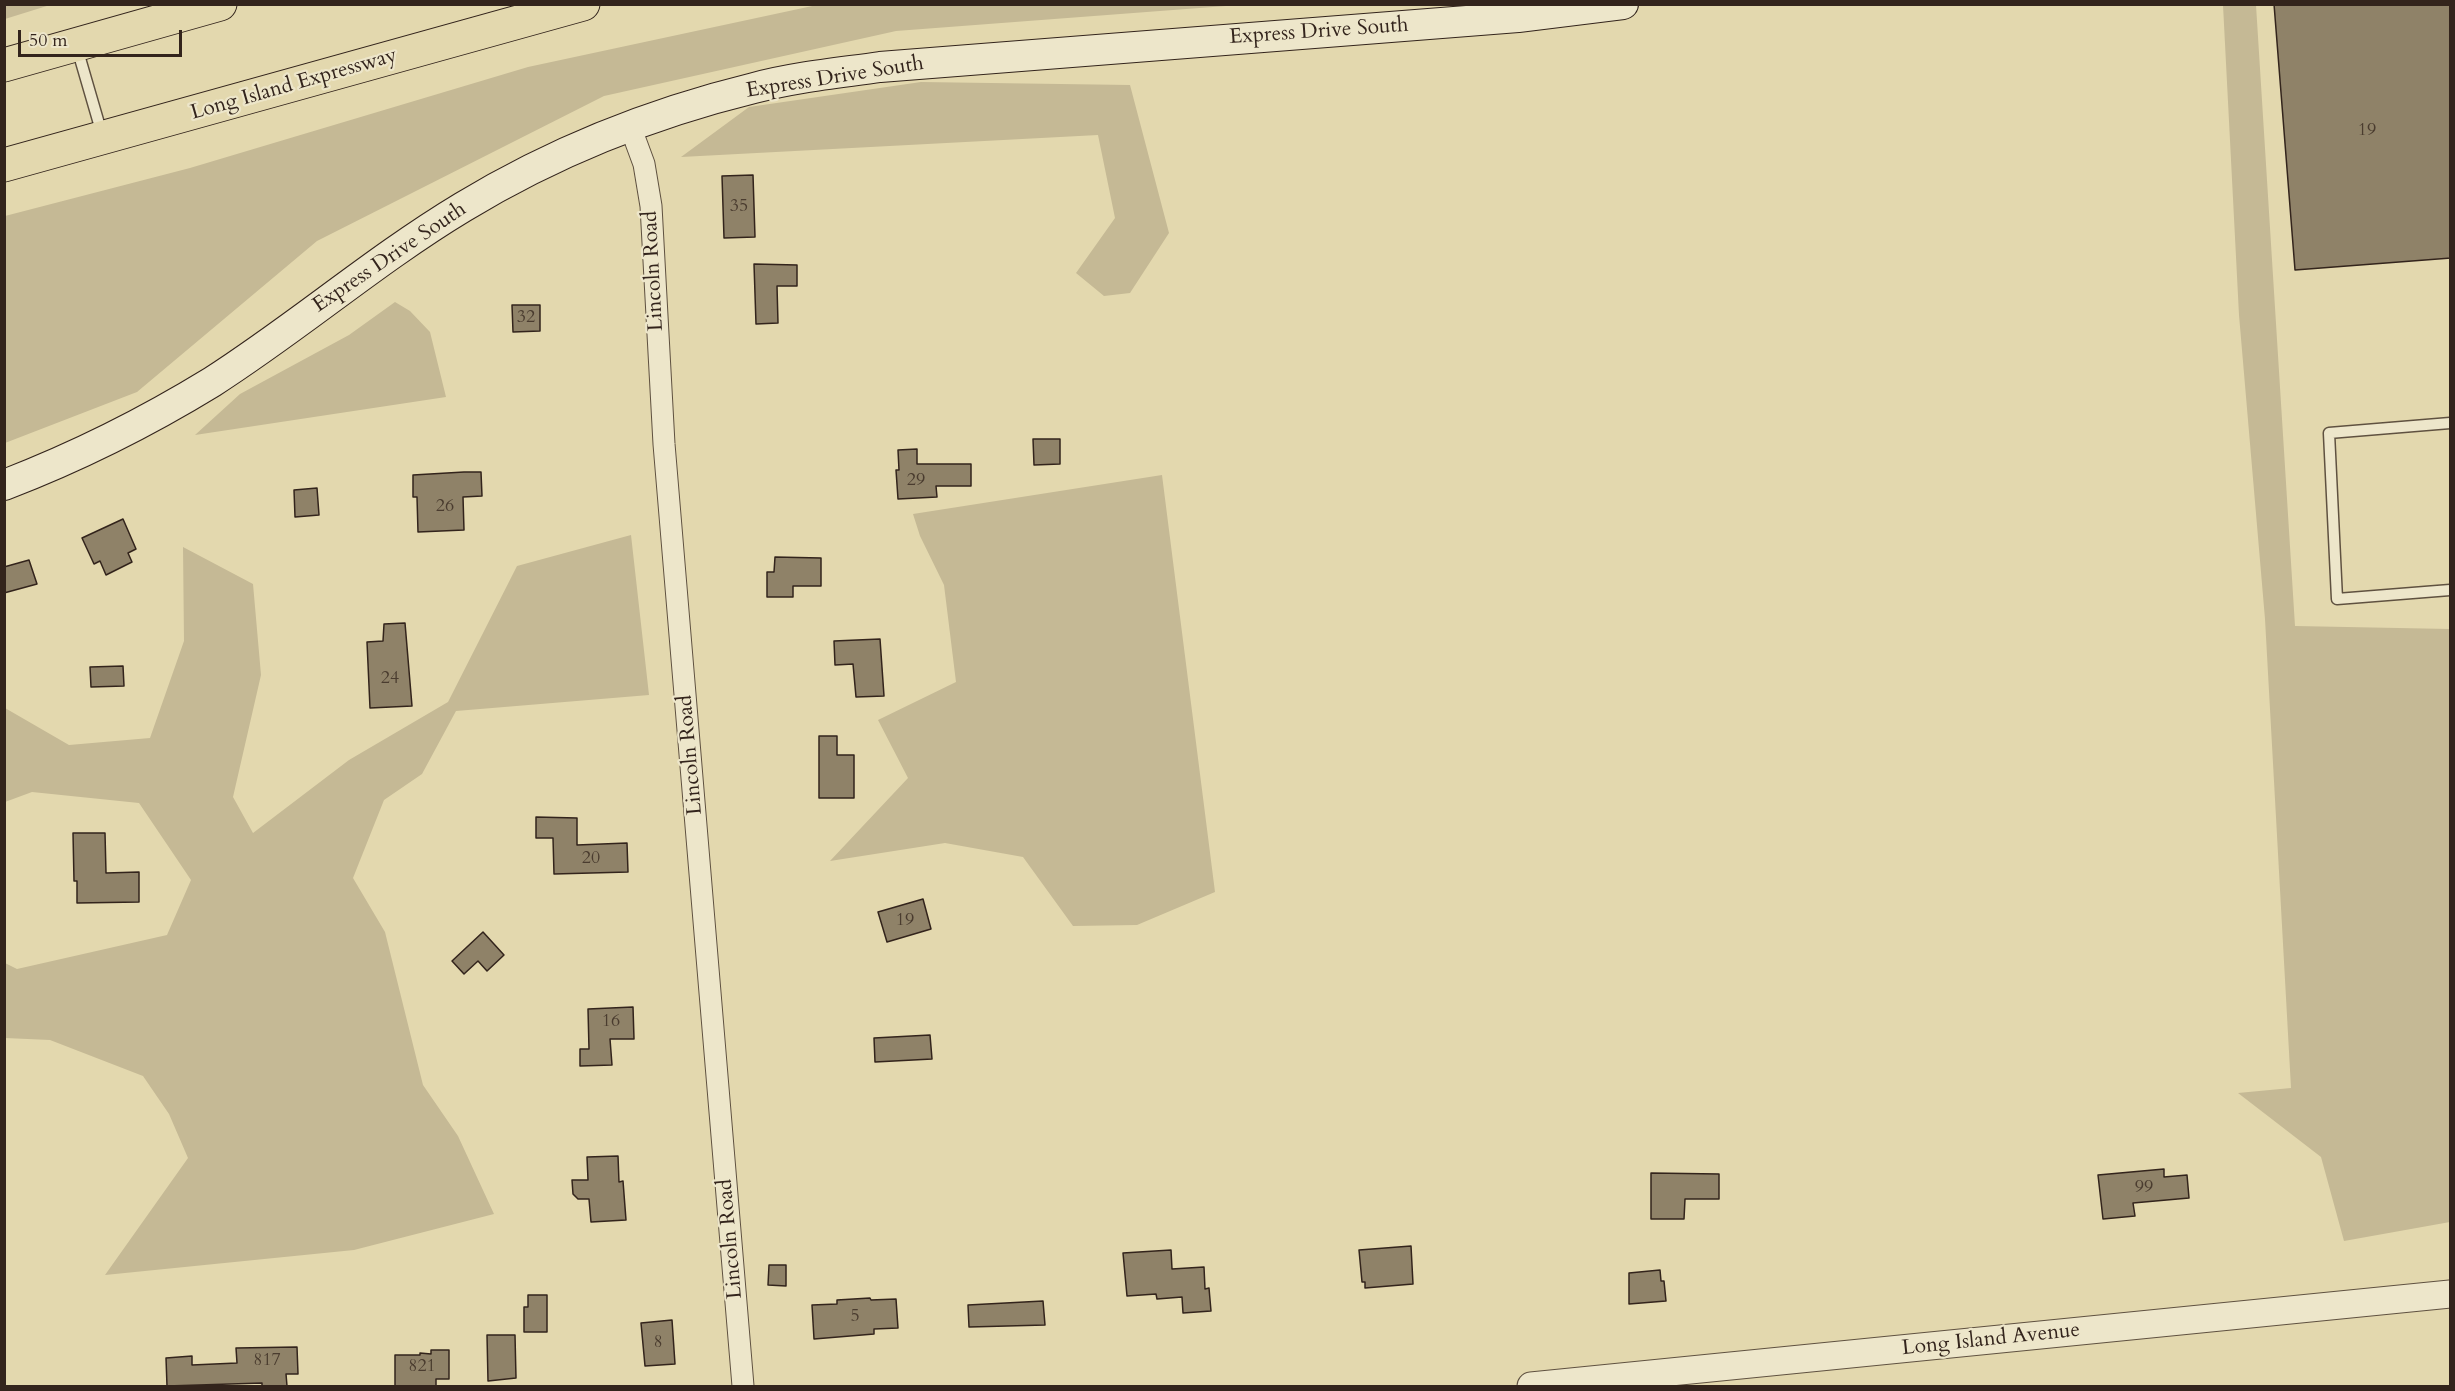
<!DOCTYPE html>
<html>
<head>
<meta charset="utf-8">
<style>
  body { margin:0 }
  #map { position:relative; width:2455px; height:1391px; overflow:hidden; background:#e3d8ae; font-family:Cardo,serif }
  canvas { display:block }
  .frame { position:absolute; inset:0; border:6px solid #33241c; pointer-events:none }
  .scale { position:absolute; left:18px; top:30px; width:164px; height:27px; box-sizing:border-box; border:3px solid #33241c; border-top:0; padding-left:8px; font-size:18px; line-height:21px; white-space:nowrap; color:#33241c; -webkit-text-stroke:4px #ede6ca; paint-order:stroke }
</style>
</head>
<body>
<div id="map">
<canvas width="2455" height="1391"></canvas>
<div class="frame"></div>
<div class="scale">50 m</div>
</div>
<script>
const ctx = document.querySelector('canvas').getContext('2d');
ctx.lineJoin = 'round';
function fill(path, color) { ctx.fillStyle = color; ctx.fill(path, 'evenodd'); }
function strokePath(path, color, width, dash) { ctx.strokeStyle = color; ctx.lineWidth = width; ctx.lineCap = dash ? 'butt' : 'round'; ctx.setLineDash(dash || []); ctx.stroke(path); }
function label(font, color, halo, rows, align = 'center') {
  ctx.font = font + ' Cardo,serif'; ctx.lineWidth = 4.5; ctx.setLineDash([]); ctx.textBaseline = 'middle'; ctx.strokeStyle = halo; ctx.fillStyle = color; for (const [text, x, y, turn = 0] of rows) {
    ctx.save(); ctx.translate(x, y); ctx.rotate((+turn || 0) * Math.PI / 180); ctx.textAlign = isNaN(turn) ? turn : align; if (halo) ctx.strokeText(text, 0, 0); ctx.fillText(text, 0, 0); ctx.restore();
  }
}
const green = new Path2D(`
  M 5,4 L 49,4 L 50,5 L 5,19 Z
  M 817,5 L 1239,5 L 896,31 L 604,96 L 317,241 L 137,392 L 5,443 L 5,216 L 190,168 L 528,67 Z
  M 2223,5 L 2256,5 L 2295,626 L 2450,629 L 2450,1222 L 2344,1241 L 2321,1157 L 2238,1093 L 2291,1088 L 2265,619 L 2239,315 Z
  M 921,82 L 1130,85 L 1169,233 L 1130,293 L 1104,296 L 1076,273 L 1115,218 L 1098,135 L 681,157 L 749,107 Z
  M 395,302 L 410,311 L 430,332 L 446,397 L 195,435 L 240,394 L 349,335 Z
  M 1162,475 L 1215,892 L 1137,925 L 1073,926 L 1023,857 L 945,843 L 830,861 L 908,778 L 878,720 L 956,682 L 944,585 L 920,536 L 913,514 Z
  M 631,535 L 649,695 L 456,711 L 422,774 L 384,800 L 353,878 L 385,932 L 423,1085 L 458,1136 L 494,1214 L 354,1250 L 105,1275 L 188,1158 L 169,1114 L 143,1076 L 50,1040 L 5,1038 L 5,963 L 17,969 L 167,935 L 191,880 L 139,803 L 32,792 L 5,802 L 5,708 L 69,745 L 150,738 L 184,641 L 183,547 L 253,584 L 261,675 L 233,797 L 253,833 L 349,760 L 448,702 L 517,566 Z`);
const building = new Path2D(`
  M 2274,4 L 2451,4 L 2451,258 L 2295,270 Z
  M 753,175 L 755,237 L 724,238 L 722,176 Z
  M 754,264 L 797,265 L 797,286 L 777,286 L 778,323 L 756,324 Z
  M 512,305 L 540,305 L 540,331 L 513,332 Z
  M 1033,439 L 1060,439 L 1060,464 L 1034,465 Z
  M 917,449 L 917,464 L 971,464 L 971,486 L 936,486 L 937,497 L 898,499 L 896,470 L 899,470 L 898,450 Z
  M 464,472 L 481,472 L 482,496 L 463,497 L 464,530 L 418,532 L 417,497 L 413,497 L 413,475 Z
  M 317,488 L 319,515 L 295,517 L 294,490 Z
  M 123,519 L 136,549 L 128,553 L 132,562 L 106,575 L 100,561 L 94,564 L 82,538 Z
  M 775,557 L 821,558 L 821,586 L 793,586 L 793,597 L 767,597 L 767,572 L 774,572 Z
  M 29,560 L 37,584 L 4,593 L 4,567 Z
  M 405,623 L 412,706 L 370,708 L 367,642 L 383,641 L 384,624 Z
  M 880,639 L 884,696 L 856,697 L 853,664 L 835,665 L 834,641 Z
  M 123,666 L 124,686 L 91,687 L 90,667 Z
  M 819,736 L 837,736 L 837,755 L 854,755 L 854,798 L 819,798 Z
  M 536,817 L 577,818 L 577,845 L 627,843 L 628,872 L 554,874 L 553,838 L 536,838 Z
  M 73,833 L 105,833 L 106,873 L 139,872 L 139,902 L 77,903 L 77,881 L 74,881 Z
  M 923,899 L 931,929 L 887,942 L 878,912 Z
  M 483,932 L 504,955 L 487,971 L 478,961 L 464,974 L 452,961 Z
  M 633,1007 L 634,1039 L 610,1039 L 612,1065 L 580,1066 L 580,1049 L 589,1049 L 588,1009 Z
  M 930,1035 L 932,1059 L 875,1062 L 874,1038 Z
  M 618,1156 L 619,1182 L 623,1181 L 626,1220 L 591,1222 L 589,1199 L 578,1199 L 573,1194 L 572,1180 L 588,1180 L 587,1157 Z
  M 2164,1169 L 2164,1177 L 2187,1175 L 2189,1198 L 2133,1203 L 2135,1216 L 2103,1219 L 2098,1175 Z
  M 1651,1173 L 1719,1174 L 1719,1199 L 1685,1199 L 1684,1219 L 1651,1219 Z
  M 1411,1246 L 1413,1284 L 1365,1288 L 1365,1282 L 1362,1282 L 1359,1250 Z
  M 1171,1250 L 1172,1269 L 1204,1267 L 1205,1289 L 1209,1288 L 1211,1311 L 1183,1313 L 1182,1297 L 1157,1299 L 1156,1294 L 1127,1296 L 1123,1253 Z
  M 769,1265 L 786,1265 L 786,1286 L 768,1285 Z
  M 1660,1270 L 1661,1281 L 1664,1281 L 1666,1301 L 1629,1304 L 1629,1273 Z
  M 528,1295 L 547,1295 L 547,1332 L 524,1332 L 524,1307 L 528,1307 Z
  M 870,1298 L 871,1300 L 896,1299 L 898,1328 L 874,1329 L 874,1334 L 814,1339 L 812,1305 L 837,1304 L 837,1300 Z
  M 1043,1301 L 1045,1325 L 969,1327 L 968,1305 Z
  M 672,1320 L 675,1364 L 645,1366 L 641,1323 Z
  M 487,1335 L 515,1335 L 516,1378 L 488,1381 Z
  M 297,1347 L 298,1374 L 286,1374 L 287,1386 L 262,1386 L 262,1383 L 167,1386 L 166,1358 L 192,1356 L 192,1365 L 237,1363 L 236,1348 Z
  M 431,1350 L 449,1350 L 449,1379 L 436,1379 L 436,1386 L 395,1386 L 395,1355 L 420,1355 L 420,1353 L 431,1354 Z`);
const service = new Path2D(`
  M 77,48 L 102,134
  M 2450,423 L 2329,433 L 2337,599 L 2450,590`);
const minor = new Path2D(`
  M 630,126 L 644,164 L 651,206 L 664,444 L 743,1386`);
const tertiary = new Path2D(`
  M 1531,1386 L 2450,1294`);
const secondary = new Path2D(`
  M 4,485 C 77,457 145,423 212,382 C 298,327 375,260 463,207 C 552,153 652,113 754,88 C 795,77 838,73 880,67 L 1518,17 L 1623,4`);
const motorway = new Path2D(`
  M 4,65 L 220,4
  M 4,165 L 583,4`);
const numberNames = [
  ["19",2367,131],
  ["35",739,207],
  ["32",526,318],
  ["29",916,481],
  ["26",445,507],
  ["24",390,679],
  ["20",591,859],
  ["19",905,921],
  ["16",611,1022],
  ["99",2144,1188],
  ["5",855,1317],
  ["8",658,1343],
  ["817",267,1361],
  ["821",422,1367]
];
const streetNames = [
  ["Express Drive South",1319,32,-4],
  ["Express Drive South",835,78,-9],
  ["Long Island Expressway",294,85,-16],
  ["Express Drive South",390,258,-34],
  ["Lincoln Road",654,271,-93],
  ["Lincoln Road",691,755,-95],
  ["Lincoln Road",731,1239,-95],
  ["Long Island Avenue",1991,1340,-6]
];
fill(green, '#c5b995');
fill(building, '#8f8268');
strokePath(building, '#33241c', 1.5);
strokePath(service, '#5f5140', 13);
strokePath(minor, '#5f5140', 23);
strokePath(tertiary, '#5f5140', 29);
strokePath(secondary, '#33241c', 32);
strokePath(motorway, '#33241c', 35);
strokePath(service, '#ede6ca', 10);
strokePath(minor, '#ede6ca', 21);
strokePath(tertiary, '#ede6ca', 27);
strokePath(secondary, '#ede6ca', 30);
strokePath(motorway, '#e3d8ae', 33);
label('18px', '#4a3c2f', null, numberNames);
label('21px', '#33241c', '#ede6ca', streetNames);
</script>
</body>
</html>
